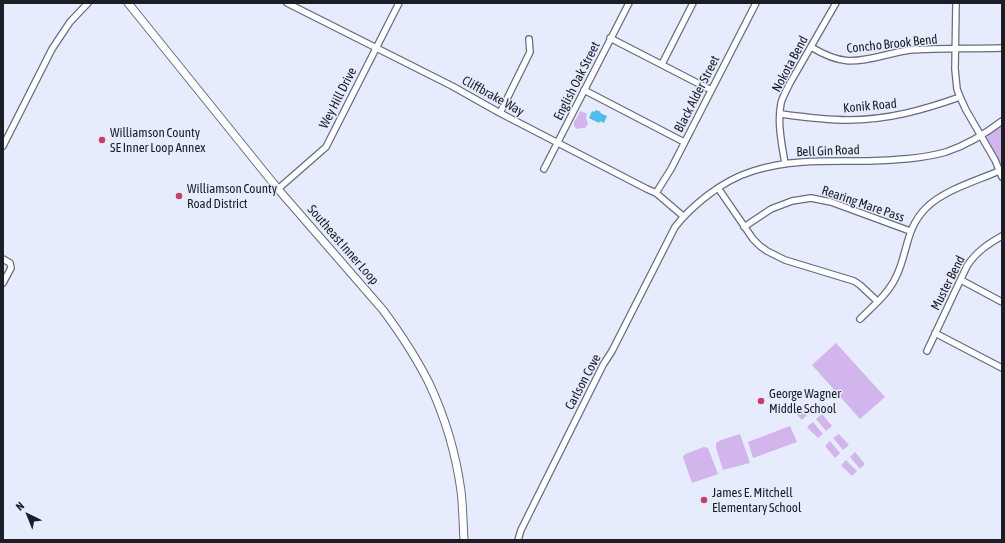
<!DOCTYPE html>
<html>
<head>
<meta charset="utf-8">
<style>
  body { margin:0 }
  #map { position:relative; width:1005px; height:543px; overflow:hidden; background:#e6ecfb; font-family:"Asap Condensed",sans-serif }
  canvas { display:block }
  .frame { position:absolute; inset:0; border:4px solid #1b1e27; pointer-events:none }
  .north { position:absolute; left:8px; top:495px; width:40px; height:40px; -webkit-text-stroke:3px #e6ecfb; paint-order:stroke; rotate:317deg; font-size:11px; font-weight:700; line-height:16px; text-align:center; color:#1b1e27 }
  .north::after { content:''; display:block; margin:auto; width:14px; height:18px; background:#1b1e27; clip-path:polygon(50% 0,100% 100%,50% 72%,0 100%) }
</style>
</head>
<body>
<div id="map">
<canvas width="1005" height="543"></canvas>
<div class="frame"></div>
<div class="north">N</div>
</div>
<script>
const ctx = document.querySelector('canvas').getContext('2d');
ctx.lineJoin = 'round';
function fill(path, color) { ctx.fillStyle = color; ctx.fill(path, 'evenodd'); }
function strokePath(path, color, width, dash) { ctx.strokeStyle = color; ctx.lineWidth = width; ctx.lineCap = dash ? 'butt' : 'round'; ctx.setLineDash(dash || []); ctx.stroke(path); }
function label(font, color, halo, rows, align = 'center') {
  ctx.font = font + ' "Asap Condensed",sans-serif'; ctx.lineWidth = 3; ctx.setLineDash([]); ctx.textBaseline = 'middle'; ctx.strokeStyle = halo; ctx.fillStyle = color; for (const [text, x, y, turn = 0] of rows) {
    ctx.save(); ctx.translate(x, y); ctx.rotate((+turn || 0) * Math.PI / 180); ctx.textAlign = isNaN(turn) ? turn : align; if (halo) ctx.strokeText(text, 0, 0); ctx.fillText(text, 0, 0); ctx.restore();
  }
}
const green = new Path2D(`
  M 581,111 L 587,114 L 586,118 L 588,124 L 585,128 L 582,128 L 577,129 L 574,126 L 574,122 L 578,116 L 579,113 Z
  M 1002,125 L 1002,169 L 987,139 L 988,135 Z
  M 836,343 L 885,397 L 860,419 L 812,365 Z
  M 796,404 L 807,415 L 802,420 L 791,408 Z
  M 822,414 L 832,426 L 826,431 L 816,419 Z
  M 813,422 L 823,434 L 818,438 L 807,427 Z
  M 790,426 L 797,442 L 753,458 L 748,442 Z
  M 740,434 L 750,463 L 723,470 L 716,448 L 716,443 L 721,440 Z
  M 839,434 L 849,445 L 843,450 L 833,438 Z
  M 830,441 L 840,453 L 835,458 L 825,446 Z
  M 704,447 L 708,448 L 718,474 L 692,483 L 683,457 L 685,454 Z
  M 855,452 L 865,464 L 860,469 L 850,457 Z
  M 846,460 L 857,471 L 852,476 L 841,465 Z`);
const water = new Path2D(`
  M 596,110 L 601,112 L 600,113 L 607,116 L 604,123 L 600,121 L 599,123 L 589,118 L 592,111 L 594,112 Z`);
const minor = new Path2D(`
  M 287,3 L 452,86 L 500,113 L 647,189 L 656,193 L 683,216
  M 956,3 L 955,69 L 957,89 L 960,97 L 966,110 L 995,160 L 1002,177
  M 610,38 L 711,90
  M 811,47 C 841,65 854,63 886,55 C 894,53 902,51 910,50 C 941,48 972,49 1002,48
  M 662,64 L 693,3
  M 584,90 L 684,142
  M 500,113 L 530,52 L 529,39
  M 781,114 C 803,117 826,120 848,120 C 888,120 923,110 960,97
  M 3,146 L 52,49 L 70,22 L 88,3
  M 785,164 C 782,144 777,124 781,103 C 783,96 787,89 790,83 L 836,3
  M 544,169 L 629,3
  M 718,188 L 753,239 L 760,246 L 767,251 L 785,260 L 854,281 L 860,285 L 877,301
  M 278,189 L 326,147 L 399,3
  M 656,193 L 671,169 L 756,3
  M 744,227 L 771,209 L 792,201 L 811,198 L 831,202 L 910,231
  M 3,259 L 10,263 L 11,268 L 3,283
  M 961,280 L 1002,302
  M 860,319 C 873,306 888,294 896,277 C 908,253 905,229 926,208 C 944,190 976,181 999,171
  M 935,333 L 1002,368
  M 927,351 L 967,266 C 976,252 988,244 1002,236
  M 518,540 L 521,530 L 603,365 L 612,351 L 675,227 C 685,214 695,205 708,195 C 721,185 737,176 753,171 C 790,159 830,161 868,161 C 894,160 921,159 946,152 C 967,145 985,134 1002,121`);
const major = new Path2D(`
  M 128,3 L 278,189 L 383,310 C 400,333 416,357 429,383 C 445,417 456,454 461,491 C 463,507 463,524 464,540`);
const markers = [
  [102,140,4,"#ca3d69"],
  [179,196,4,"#ca3d69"],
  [761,401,4,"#ca3d69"],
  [704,500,4,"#ca3d69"]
];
const streetNames = [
  ["Concho Brook Bend",892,44,-6],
  ["Nokota Bend",790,64,-62],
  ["English Oak Street",577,81,-63],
  ["Black Alder Street",697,94,-63],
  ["Cliffbrake Way",493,96,29],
  ["Wey Hill Drive",338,98,-63],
  ["Konik Road",870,106,-5],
  ["Bell Gin Road",828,151,-2],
  ["Rearing Mare Pass",863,204,19],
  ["Southeast Inner Loop",343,245,49],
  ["Muster Bend",948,283,-63],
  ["Carlson Cove",583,382,-62]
];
const poiNames = [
  ["Williamson County",110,133],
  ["SE Inner Loop Annex",110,148],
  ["Williamson County",187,189],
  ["Road District",187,204],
  ["George Wagner",769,394],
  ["Middle School",769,409],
  ["James E. Mitchell",712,493],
  ["Elementary School",712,508]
];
fill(green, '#d1b5ec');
fill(water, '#4ebdee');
strokePath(minor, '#656d83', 8);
strokePath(major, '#656d83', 9);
strokePath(minor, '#fff', 5.5);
strokePath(major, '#fff', 7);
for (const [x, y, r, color] of markers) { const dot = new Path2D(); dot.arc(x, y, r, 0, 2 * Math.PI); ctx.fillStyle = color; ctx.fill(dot); strokePath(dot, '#e6ecfb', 1.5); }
label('13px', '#1b1e27', '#e6ecfb', streetNames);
label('13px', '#1b1e27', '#e6ecfb', poiNames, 'left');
</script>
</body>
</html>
